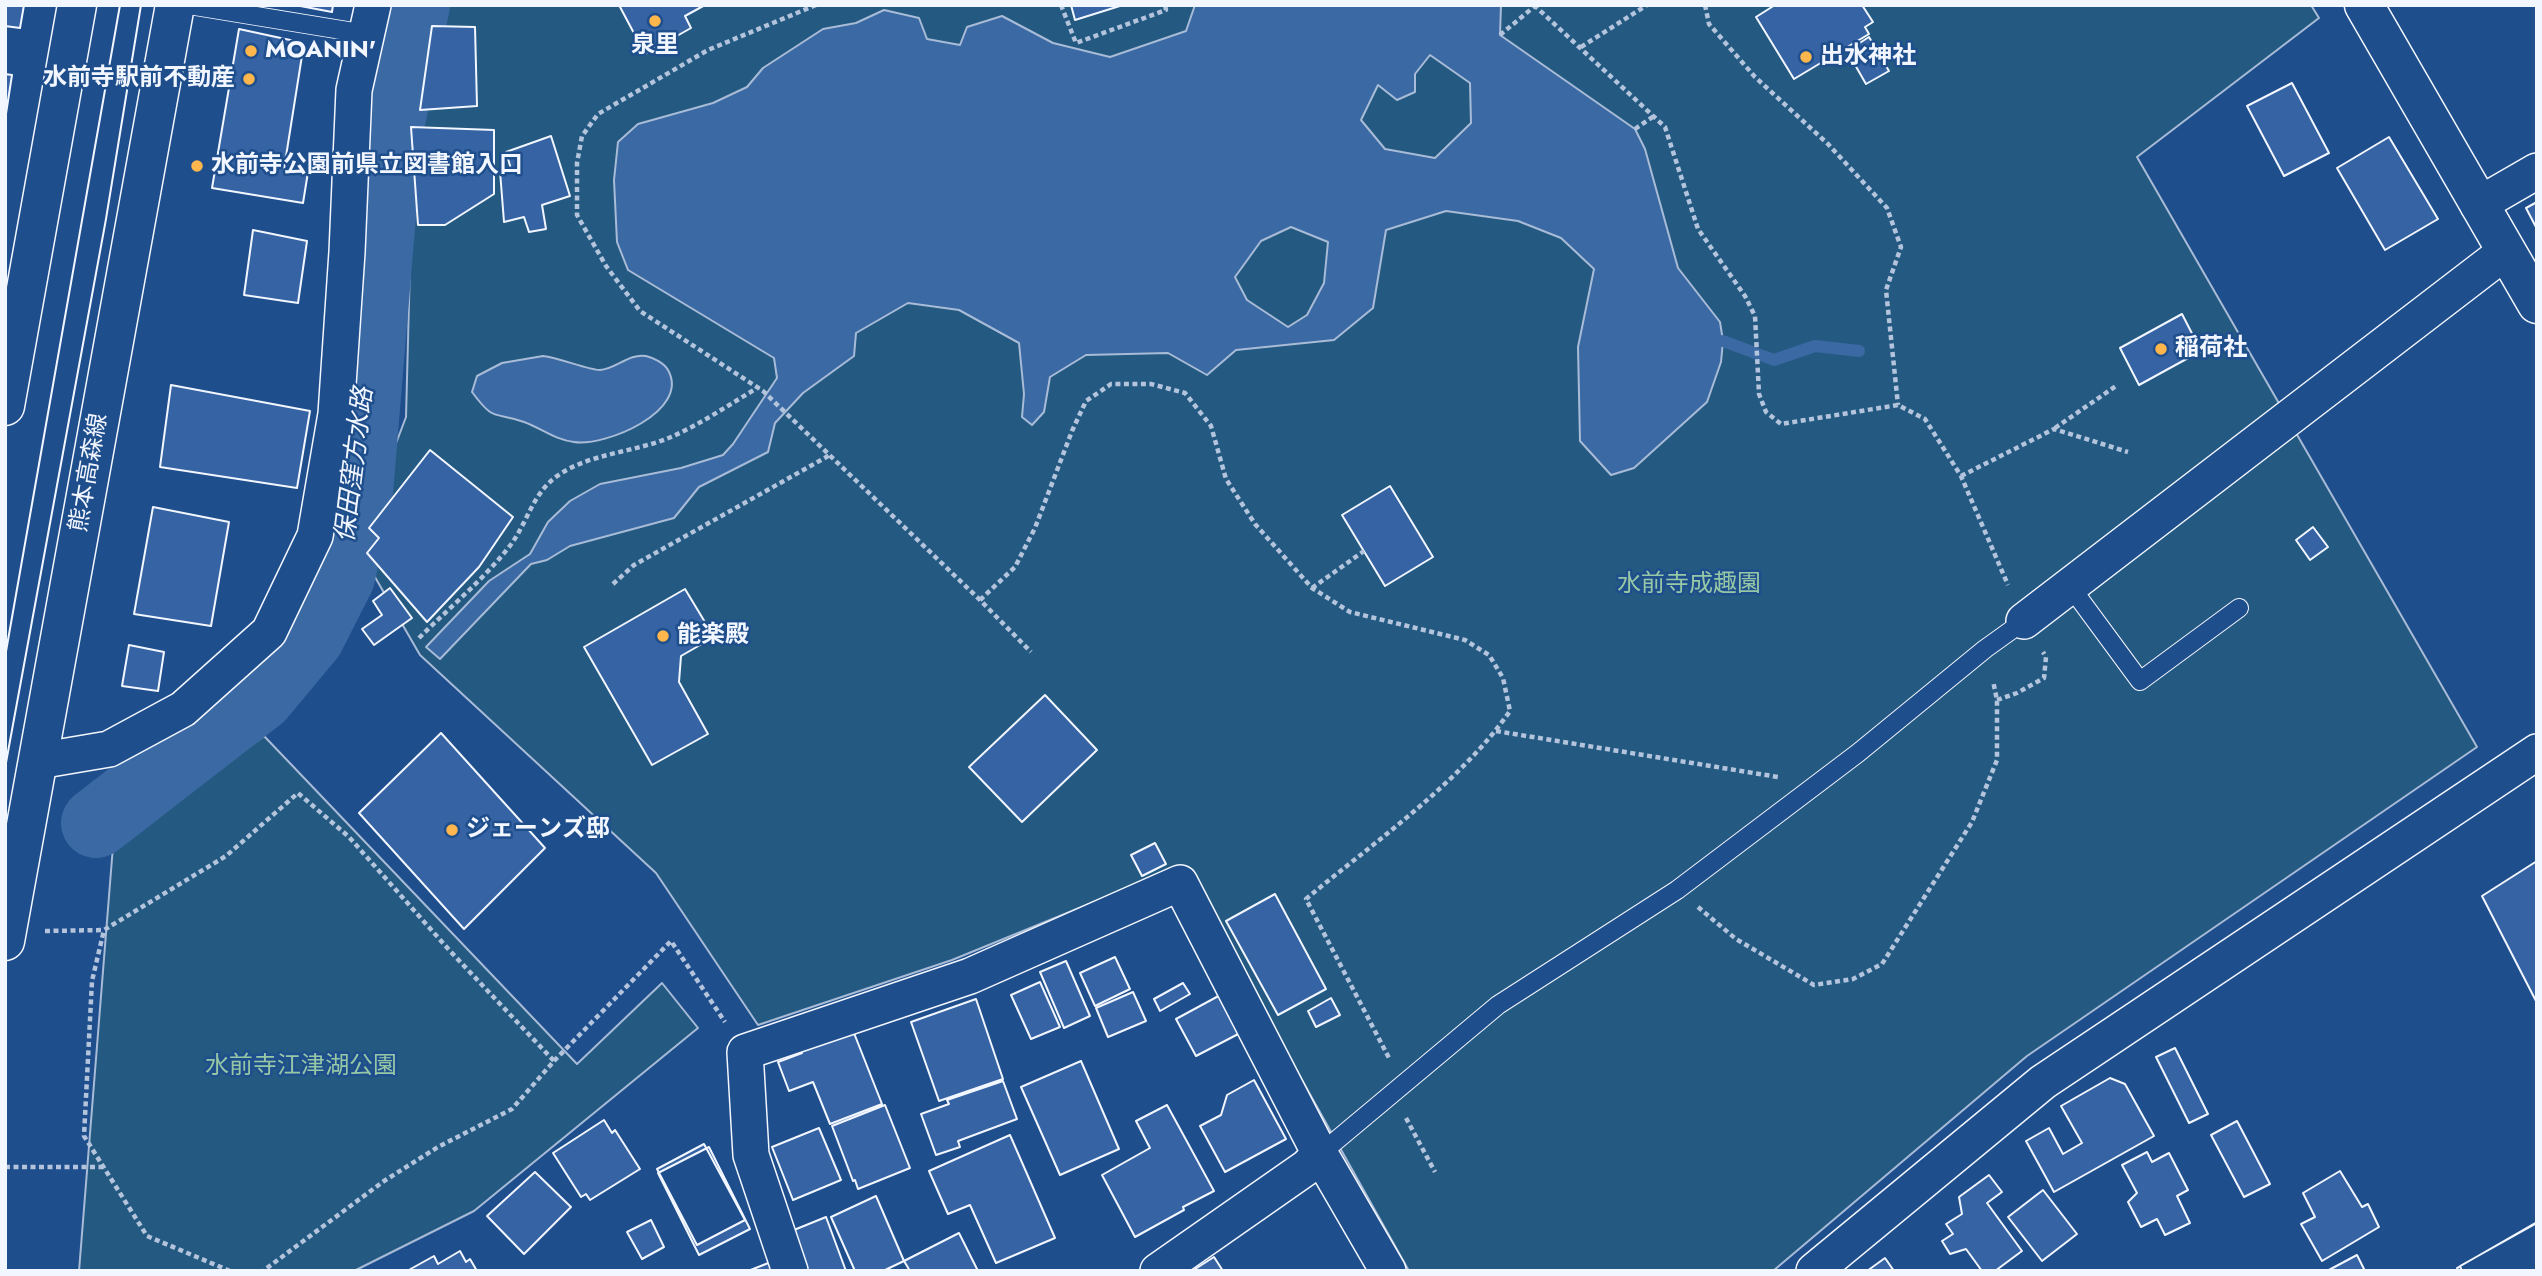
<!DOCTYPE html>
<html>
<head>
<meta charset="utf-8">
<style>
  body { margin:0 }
  #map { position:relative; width:2542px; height:1276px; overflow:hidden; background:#1f4e8c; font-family:Jost,sans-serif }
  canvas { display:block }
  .frame { position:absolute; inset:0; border:7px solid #f2f6ff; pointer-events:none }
</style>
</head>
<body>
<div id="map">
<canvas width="2542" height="1276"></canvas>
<div class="frame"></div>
</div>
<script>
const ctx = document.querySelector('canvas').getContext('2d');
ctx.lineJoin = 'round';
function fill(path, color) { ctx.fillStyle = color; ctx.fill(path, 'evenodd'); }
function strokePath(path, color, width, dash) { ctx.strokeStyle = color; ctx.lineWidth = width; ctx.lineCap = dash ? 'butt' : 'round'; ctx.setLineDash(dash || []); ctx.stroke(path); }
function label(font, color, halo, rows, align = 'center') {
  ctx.font = font + ' Jost,"Noto Sans JP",sans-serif'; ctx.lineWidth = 5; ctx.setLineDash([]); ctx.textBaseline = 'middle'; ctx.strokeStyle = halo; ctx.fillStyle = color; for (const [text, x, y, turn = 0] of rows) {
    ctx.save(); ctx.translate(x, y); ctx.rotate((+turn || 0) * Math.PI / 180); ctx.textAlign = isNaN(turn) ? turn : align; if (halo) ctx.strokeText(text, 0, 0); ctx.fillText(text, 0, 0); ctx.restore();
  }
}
const green = new Path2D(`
  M 430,5 L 2311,5 L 2319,18 L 2137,157 L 2477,747 L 2027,1056 L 1773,1271 L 1409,1271 L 1182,866 L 952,960 L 758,1025 L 656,873 L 420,655 L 357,546 L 406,417 L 410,264 L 405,136 Z
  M 264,736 L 577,1064 L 662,983 L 698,1028 L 474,1211 L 354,1271 L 79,1271 L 113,846 Z`);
const water = new Path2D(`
  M 1195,5 L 1501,5 L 1500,35 L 1635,129 L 1645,149 L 1678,268 L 1720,322 L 1723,341 L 1721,362 L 1707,402 L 1634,468 L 1611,475 L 1580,441 L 1578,347 L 1594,269 L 1561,238 L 1518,221 L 1446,211 L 1386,230 L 1373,308 L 1334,340 L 1236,350 L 1207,375 L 1168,353 L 1086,355 L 1050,377 L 1044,412 L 1032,425 L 1022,417 L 1024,394 L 1019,343 L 959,310 L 908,303 L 856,333 L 854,356 L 803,393 L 775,423 L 768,452 L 699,487 L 674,518 L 570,546 L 547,560 L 531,564 L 440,659 L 426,647 L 489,581 L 530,554 L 548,522 L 570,501 L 600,484 L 681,468 L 723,455 L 733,444 L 777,378 L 774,358 L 628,270 L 617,242 L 614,180 L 618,142 L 638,124 L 713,103 L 747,87 L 763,68 L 823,29 L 856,23 L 884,10 L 919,18 L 927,39 L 960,45 L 967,27 L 1002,16 L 1053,43 L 1110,57 L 1186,31 ZM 1430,55 L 1470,83 L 1471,123 L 1435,158 L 1385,149 L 1361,120 L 1378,85 L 1397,100 L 1415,92 L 1415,74 ZM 1291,227 L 1328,242 L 1324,283 L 1307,315 L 1288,327 L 1247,300 L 1235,277 L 1261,241 Z
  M 543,356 C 560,358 588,370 600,370 C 616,369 629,353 646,356 C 654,358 664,363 668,370 C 691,411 605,447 574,442 C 555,440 541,428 524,422 C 493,411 495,423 472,392 L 477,376 L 502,363 Z`);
const stream = new Path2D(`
  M 1723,341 L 1774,360 L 1815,346 L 1859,351`);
const river = new Path2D(`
  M 96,823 L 260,696 L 310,636 L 340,577 L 358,492 L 388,131 L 415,5`);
const building = new Path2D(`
  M 5,5 L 24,5 L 20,28 L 5,26 Z
  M 295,5 L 333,5 L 332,12 Z
  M 619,5 L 705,5 L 685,16 L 691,28 L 645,54 Z
  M 1071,5 L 1123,5 L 1075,20 Z
  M 1775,5 L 1862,5 L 1873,22 L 1865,27 L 1869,34 L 1794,79 L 1756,17 Z
  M 432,26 L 475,27 L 477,106 L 420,110 Z
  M 239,29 L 304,43 L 284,169 L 308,172 L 303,203 L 212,188 Z
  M 1869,37 L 1889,71 L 1866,84 L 1847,51 Z
  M 5,74 L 12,75 L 5,120 Z
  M 2292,83 L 2329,153 L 2284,176 L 2247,106 Z
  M 411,127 L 494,130 L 494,194 L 445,225 L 418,225 Z
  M 551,136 L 570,196 L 542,205 L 546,229 L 529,232 L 524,217 L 504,222 L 500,171 L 511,169 L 506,152 Z
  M 2389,137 L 2438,219 L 2385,250 L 2337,168 Z
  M 2537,202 L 2537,229 L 2526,208 Z
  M 253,230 L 307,241 L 298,303 L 244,295 Z
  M 2182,314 L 2201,351 L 2139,385 L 2120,348 Z
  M 171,385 L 310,411 L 297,488 L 160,467 Z
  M 430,450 L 513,517 L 479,567 L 427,622 L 367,553 L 379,538 L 369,528 Z
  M 1390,486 L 1433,557 L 1385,586 L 1342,515 Z
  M 153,507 L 229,522 L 211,626 L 134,614 Z
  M 2313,527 L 2328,547 L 2310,560 L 2296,540 Z
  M 390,588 L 412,618 L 374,645 L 362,629 L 382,615 L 373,601 Z
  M 685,589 L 714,637 L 681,656 L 679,682 L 708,734 L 652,765 L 584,647 Z
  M 129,645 L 164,652 L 158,691 L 122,686 Z
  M 1045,695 L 1097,750 L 1022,822 L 969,767 Z
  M 441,733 L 545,848 L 464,929 L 359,813 Z
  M 1155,843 L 1166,864 L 1142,876 L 1131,855 Z
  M 2537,861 L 2537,1003 L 2482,896 Z
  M 1275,894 L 1326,989 L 1278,1015 L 1226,921 Z
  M 1115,957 L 1130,989 L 1095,1006 L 1080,973 Z
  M 1066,961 L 1090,1016 L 1064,1028 L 1040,972 Z
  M 1040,982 L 1060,1027 L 1031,1039 L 1011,995 Z
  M 1183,983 L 1190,994 L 1160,1011 L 1154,999 Z
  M 1133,992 L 1146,1021 L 1108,1037 L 1096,1008 Z
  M 1224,993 L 1244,1031 L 1196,1056 L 1176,1019 Z
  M 1331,998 L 1340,1015 L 1316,1027 L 1308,1011 Z
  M 976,999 L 1003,1079 L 939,1101 L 911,1022 Z
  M 852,1028 L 882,1104 L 830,1124 L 813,1082 L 789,1091 L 778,1062 L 802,1053 L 801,1048 Z
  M 2175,1048 L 2208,1114 L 2189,1123 L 2156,1057 Z
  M 1081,1061 L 1119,1149 L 1060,1175 L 1021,1087 Z
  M 2110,1078 L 2125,1084 L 2154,1136 L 2054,1192 L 2026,1141 L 2049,1128 L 2063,1154 L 2082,1143 L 2061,1106 Z
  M 1254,1080 L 1286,1139 L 1225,1172 L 1200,1126 L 1221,1115 L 1227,1095 Z
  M 1003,1081 L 1017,1119 L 958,1141 L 960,1147 L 936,1155 L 921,1114 L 949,1104 L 947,1100 Z
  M 885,1105 L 910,1168 L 858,1189 L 855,1180 L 853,1181 L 832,1126 Z
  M 1167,1105 L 1214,1191 L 1183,1207 L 1184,1210 L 1135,1237 L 1102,1175 L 1150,1148 L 1136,1121 Z
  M 604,1120 L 612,1133 L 615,1130 L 640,1169 L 590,1200 L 586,1194 L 581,1197 L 553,1153 Z
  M 2237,1121 L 2270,1184 L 2244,1197 L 2211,1135 Z
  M 819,1128 L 841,1180 L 793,1200 L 772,1147 Z
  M 1010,1135 L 1055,1238 L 996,1263 L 970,1205 L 948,1214 L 929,1171 Z
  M 704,1144 L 745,1220 L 697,1245 L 657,1169 Z
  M 709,1147 L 750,1229 L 699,1255 L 658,1173 Z
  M 2147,1152 L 2152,1162 L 2169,1153 L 2188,1190 L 2177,1196 L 2190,1223 L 2165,1235 L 2157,1219 L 2141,1227 L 2128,1202 L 2137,1193 L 2122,1165 Z
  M 2340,1171 L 2362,1207 L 2368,1204 L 2379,1227 L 2322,1261 L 2301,1224 L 2315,1217 L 2303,1193 Z
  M 535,1172 L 571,1207 L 524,1254 L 487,1216 Z
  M 1989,1175 L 2002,1192 L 1987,1203 L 2022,1251 L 1995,1271 L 1982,1271 L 1966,1249 L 1950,1254 L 1942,1241 L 1953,1234 L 1946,1224 L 1962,1214 L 1959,1197 Z
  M 2043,1190 L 2077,1234 L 2042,1261 L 2008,1217 Z
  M 876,1196 L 904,1261 L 883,1271 L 855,1271 L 831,1217 Z
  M 826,1217 L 846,1271 L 803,1271 L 789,1232 Z
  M 651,1220 L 664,1247 L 642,1259 L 627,1232 Z
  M 2537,1222 L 2537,1271 L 2459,1271 L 2457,1268 Z
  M 2537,1223 L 2537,1271 L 2462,1271 L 2460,1266 Z
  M 959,1233 L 978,1271 L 910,1271 L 904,1261 Z
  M 460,1251 L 466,1262 L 470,1259 L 477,1271 L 407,1271 L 434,1256 L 438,1264 Z
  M 2357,1255 L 2365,1271 L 2327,1271 Z
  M 1214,1257 L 1223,1271 L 1192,1271 Z
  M 1885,1258 L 1894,1271 L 1867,1271 Z
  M 776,1260 L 781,1271 L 748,1271 Z`);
const path = new Path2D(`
  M 816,5 L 708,50 L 598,114 L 582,136 L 577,163 L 577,215 L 606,266 L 640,311 L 763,391 L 980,600 L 1031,652
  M 1061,5 L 1076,43 L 1166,10 L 1165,5
  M 1534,5 L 1665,127 L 1698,229 L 1745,296 L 1755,316 L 1759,394 L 1766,412 L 1781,424 L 1898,405 L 1925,419 L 1961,476 L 2008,585
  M 1705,5 L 1709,24 L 1755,77 L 1828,144 L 1887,208 L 1901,247 L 1886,290 L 1898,405
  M 1500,35 L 1535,6
  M 1581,47 L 1647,5
  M 1635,129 L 1654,116
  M 2055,428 L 2116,386
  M 1961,476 L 2054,429 L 2128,452
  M 613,584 L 634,565 L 830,455
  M 1312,588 L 1364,551
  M 980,600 L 1015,567 L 1035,528 L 1072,431 L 1086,401 L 1111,384 L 1151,384 L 1185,393 L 1211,426 L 1226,479 L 1255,524 L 1312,588 L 1350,612 L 1465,640 L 1489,655 L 1503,678 L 1510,711 C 1460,783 1373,843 1306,899 L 1389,1058
  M 419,638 C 449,608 483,580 509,547 C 528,523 532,492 560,474 C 592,453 636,452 671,437 C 701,424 730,404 759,387
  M 1997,700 L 2017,693 L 2044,678 L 2046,657 L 2043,652
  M 1496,731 L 1778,777
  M 1698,907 L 1736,939 L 1814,985 L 1853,979 L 1882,964 L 1972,822 L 1997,760 L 1997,700 L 1993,681
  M 45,931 L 104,930
  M 554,1061 L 671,941 L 725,1022
  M 1406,1118 L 1435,1172
  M 5,1167 L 103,1167
  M 230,1271 L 147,1236 L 84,1136 L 92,981 L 104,930 L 226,856 L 298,793 L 349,837 L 450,951 L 554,1061 L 512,1109 L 438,1147 L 384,1181 L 263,1271`);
const lane = new Path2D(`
  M 189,5 L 366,34
  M 2070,586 L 2140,681 L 2239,608
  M 1320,1154 L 1498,1005 L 1677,890 L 1858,753 L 1985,649 L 2024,621`);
const street = new Path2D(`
  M 2478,205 L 2537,171
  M 2024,621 L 2505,252
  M 38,761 L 109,749 L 183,709 L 269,632 L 315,536 L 336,414 L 347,252 L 354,90 L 373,5
  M 790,1271 L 751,1155 L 745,1052 L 970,976 L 1180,883 L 1320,1154 L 1388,1271
  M 1158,1271 L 1307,1167 L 1320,1154
  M 1814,1271 L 2043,1082 L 2537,752`);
const secondary = new Path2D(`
  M 2364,5 L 2537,304`);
const primary = new Path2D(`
  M 5,406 L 77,5
  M 5,941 L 175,5`);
const tram = new Path2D(`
  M 5,657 L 120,5
  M 5,768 L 106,219 L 141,5`);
const markers = [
  [655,21,7,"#ffb74d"],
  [251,51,7,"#ffb74d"],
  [1806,57,7,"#ffb74d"],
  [249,79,7,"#ffb74d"],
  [197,166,7,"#ffb74d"],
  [2161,349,7,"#ffb74d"],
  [663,636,7,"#ffb74d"],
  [452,830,7,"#ffb74d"]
];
const poiNames = [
  ["泉里",655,46,"center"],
  ["MOANIN'",265,51],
  ["出水神社",1820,57],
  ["水前寺駅前不動産",235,79,"right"],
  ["水前寺公園前県立図書館入口",211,166],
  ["稲荷社",2175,349],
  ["能楽殿",677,636],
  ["ジェーンズ邸",466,830]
];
const streetNames = [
  ["熊本高森線",90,473,-80]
];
const parkNames = [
  ["水前寺成趣園",1689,585],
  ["水前寺江津湖公園",301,1067]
];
const waterNames = [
  ["保田窪方水路",356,465,-83]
];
fill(green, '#245a82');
strokePath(green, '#a8bbd7', 2);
fill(water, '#3b69a3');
strokePath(water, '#a8bbd7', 2);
strokePath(stream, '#3b69a3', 12);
strokePath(river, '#3b69a3', 70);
fill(building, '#3563a3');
strokePath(building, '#f2f6ff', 2);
strokePath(lane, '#f2f6ff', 20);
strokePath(street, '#f2f6ff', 38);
strokePath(secondary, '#f2f6ff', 41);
strokePath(primary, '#f2f6ff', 41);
strokePath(path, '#b3c4dc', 4.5, [5, 3.5]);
strokePath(lane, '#1f4e8c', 18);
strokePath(street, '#1f4e8c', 35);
strokePath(secondary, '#1f4e8c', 38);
strokePath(primary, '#1f4e8c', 38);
strokePath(tram, '#f2f6ff', 2);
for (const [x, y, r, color] of markers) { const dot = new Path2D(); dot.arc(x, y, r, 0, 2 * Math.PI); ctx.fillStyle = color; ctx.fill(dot); strokePath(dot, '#1f4e8c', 2.5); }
label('bold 24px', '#f2f6ff', '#1f4e8c', poiNames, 'left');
label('24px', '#f2f6ff', '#1f4e8c', streetNames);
label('24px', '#97c8a6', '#1f4e8c', parkNames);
label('italic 26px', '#f2f6ff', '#1f4e8c', waterNames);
</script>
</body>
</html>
